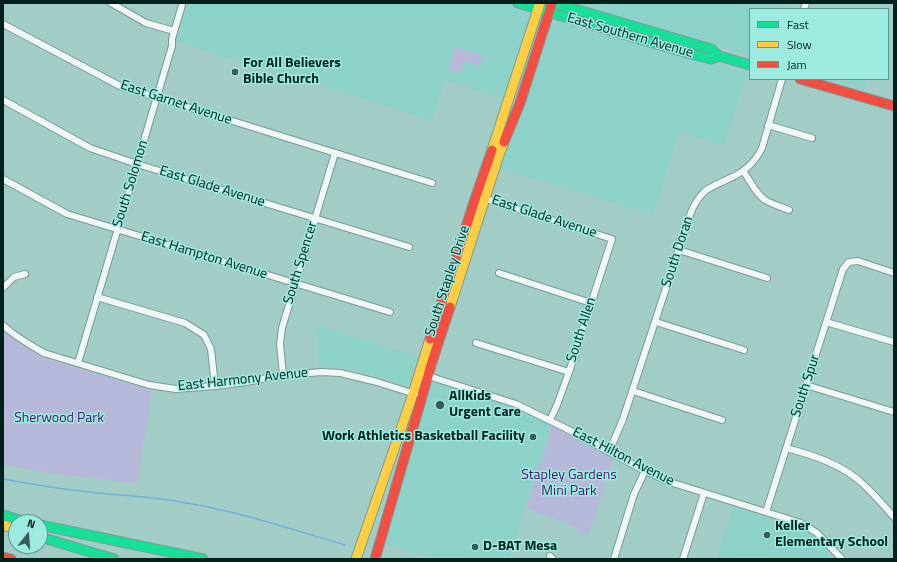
<!DOCTYPE html>
<html>
<head>
<meta charset="utf-8">
<style>
  body { margin:0 }
  #map { position:relative; width:897px; height:562px; overflow:hidden; background:#a2ccc6; font-family:"Titillium Web",sans-serif }
  canvas { display:block }
  .frame { position:absolute; inset:0; border:4px solid #00201c; pointer-events:none }
  .legend { position:absolute; left:749px; top:8px; width:140px; height:72px; box-sizing:border-box; background:#9debe0; border:1px solid #5e9a92; margin:0; padding:5px 7px; list-style:none; font-size:12px; color:#00201c }
  .legend li { display:flex; align-items:center; gap:8px; height:20px }
  .legend b { width:20px; border:1px solid #5e9a92 }
  .north { position:absolute; left:8px; top:514px; width:40px; height:40px; box-sizing:border-box; background:#9debe0; border:1px solid #5e9a92; border-radius:50%; rotate:17deg; font-size:11px; font-weight:700; line-height:16px; text-align:center; color:#00201c }
  .north::after { content:''; display:block; margin:auto; width:14px; height:18px; background:#395c58; clip-path:polygon(50% 0,100% 100%,50% 72%,0 100%) }
</style>
</head>
<body>
<div id="map">
<canvas width="897" height="562"></canvas>
<div class="frame"></div>
<ul class="legend">
<li><b style="height:5px;background:#16e098"></b>Fast</li>
<li><b style="height:5px;background:#ffcf43"></b>Slow</li>
<li><b style="height:5px;background:#f24e42"></b>Jam</li>
</ul>
<div class="north">N</div>
</div>
<script>
const ctx = document.querySelector('canvas').getContext('2d');
ctx.lineJoin = 'round';
function fill(path, color) { ctx.fillStyle = color; ctx.fill(path, 'evenodd'); }
function strokePath(path, color, width, dash) { ctx.strokeStyle = color; ctx.lineWidth = width; ctx.lineCap = dash ? 'butt' : 'round'; ctx.setLineDash(dash || []); ctx.stroke(path); }
function label(font, color, halo, rows, align = 'center') {
  ctx.font = font + ' "Titillium Web",sans-serif'; ctx.lineWidth = 3; ctx.setLineDash([]); ctx.textBaseline = 'middle'; ctx.strokeStyle = halo; ctx.fillStyle = color; for (const [text, x, y, turn = 0] of rows) {
    ctx.save(); ctx.translate(x, y); ctx.rotate((+turn || 0) * Math.PI / 180); ctx.textAlign = isNaN(turn) ? turn : align; if (halo) ctx.strokeText(text, 0, 0); ctx.fillText(text, 0, 0); ctx.restore();
  }
}
const built = new Path2D(`
  M 188,3 L 508,3 L 524,8 L 527,10 L 530,14 L 529,18 L 504,98 L 445,80 L 432,120 L 299,78 L 224,56 L 175,40 Z
  M 567,3 L 773,3 L 792,9 L 750,9 L 750,56 Z
  M 559,20 L 562,21 L 578,28 L 593,33 L 616,36 L 747,73 L 724,145 L 679,132 L 653,214 L 498,168 L 535,76 L 550,27 L 552,23 L 555,21 Z
  M 830,79 L 868,79 L 865,89 Z
  M 317,326 L 417,357 L 411,378 L 408,383 L 403,384 L 355,370 L 337,367 L 319,366 Z
  M 437,382 L 491,399 L 518,409 L 552,426 L 509,559 L 436,559 L 386,544 L 412,444 L 430,386 L 432,384 Z
  M 733,506 L 788,524 L 804,530 L 816,539 L 834,559 L 717,559 Z`);
const green = new Path2D(`
  M 455,47 L 484,56 L 481,66 L 464,61 L 461,73 L 459,72 L 458,73 L 448,70 Z
  M 3,331 L 34,352 L 55,361 L 152,391 L 137,483 L 64,475 L 3,465 Z
  M 552,426 L 613,458 L 588,536 L 584,535 L 577,529 L 553,518 L 526,509 Z`);
const stream = new Path2D(`
  M 3,479 C 35,485 67,490 99,493 C 126,496 154,497 181,502 C 237,511 291,529 345,545
  M 389,559 L 390,559`);
const street = new Path2D(`
  M 111,3 L 146,23 L 174,31
  M 804,9 L 806,3
  M 3,24 L 120,86 L 432,183
  M 3,100 L 90,148 L 137,164 L 409,247
  M 768,125 L 812,138
  M 743,171 C 750,180 755,193 765,200 C 772,204 781,207 789,210
  M 3,179 L 67,214 L 390,312
  M 483,198 L 612,239 L 569,372 L 557,405 L 550,420
  M 679,250 L 767,278
  M 499,273 L 591,303
  M 3,288 L 14,277 L 25,274
  M 97,297 L 185,323 L 204,335 L 211,349 L 215,386
  M 656,322 L 744,350
  M 826,322 L 894,342
  M 3,325 C 14,336 30,345 44,353 L 149,385 L 176,389 L 215,386 L 246,382 L 283,375 L 322,372 L 340,373 L 357,377 L 377,382 L 415,394
  M 476,343 L 569,372
  M 78,363 L 172,46 L 172,39 L 182,5
  M 283,375 L 280,344 L 282,328 L 335,153
  M 425,375 L 516,404 L 567,429 L 645,471 L 673,483 L 801,523 L 817,533 L 842,559
  M 806,385 L 894,412
  M 633,391 L 722,420
  M 786,448 C 813,455 844,465 864,485 C 875,495 884,506 894,517
  M 609,452 L 623,419 L 690,215 C 693,206 698,198 705,191 C 712,186 720,183 728,179 C 744,172 754,164 762,148 L 782,79
  M 766,512 L 843,269 L 849,262 L 858,261 L 894,273
  M 550,556 L 553,559
  M 614,559 L 634,494 L 645,471
  M 683,559 L 704,493`);
const fast = new Path2D(`
  M 518,3 L 691,54 L 711,59 L 719,56
  M 554,3 L 711,49 L 719,56 L 750,65
  M 3,515 L 27,522
  M 40,525 L 203,559
  M 40,537 L 114,559`);
const slow = new Path2D(`
  M 492,150 L 540,3
  M 450,307 L 498,158 L 504,142
  M 3,525 L 16,529
  M 356,559 L 410,403 L 430,339`);
const jam = new Path2D(`
  M 800,79 L 894,106
  M 504,142 L 520,103 L 552,3
  M 430,339 L 476,196 L 492,150
  M 3,557 L 11,559
  M 375,559 L 432,362 L 450,307`);
const markers = [
  [235,72,4,"#395c58"],
  [440,405,5,"#395c58"],
  [533,437,4,"#395c58"],
  [767,535,4,"#395c58"],
  [475,547,4,"#395c58"]
];
const streetNames = [
  ["East Southern Avenue",630,36,16],
  ["East Garnet Avenue",176,103,18],
  ["South Solomon",131,184,-73],
  ["East Glade Avenue",212,187,17],
  ["East Glade Avenue",544,217,18],
  ["South Doran",678,252,-72],
  ["East Hampton Avenue",204,256,17],
  ["South Spencer",301,263,-73],
  ["South Stapley Drive",448,281,-72],
  ["South Allen",582,330,-72],
  ["East Harmony Avenue",243,380,-6],
  ["South Spur",806,386,-72],
  ["East Hilton Avenue",623,457,27]
];
const poiNames = [
  ["For All Believers",243,64],
  ["Bible Church",243,80],
  ["AllKids",449,397],
  ["Urgent Care",449,413],
  ["Work Athletics Basketball Facility",525,437,"right"],
  ["Keller",775,527],
  ["Elementary School",775,543],
  ["D-BAT Mesa",483,547]
];
const parkNames = [
  ["Sherwood Park",59,419],
  ["Stapley Gardens",569,476],
  ["Mini Park",569,492]
];
fill(built, '#8dd2c8');
fill(green, '#b6b8da');
strokePath(stream, '#74afd3', 1.5);
strokePath(street, '#799b96', 8);
strokePath(fast, '#799b96', 11);
strokePath(slow, '#799b96', 11);
strokePath(jam, '#799b96', 11);
strokePath(street, '#f1f7f6', 6);
strokePath(fast, '#16e098', 9);
strokePath(slow, '#ffcf43', 9);
strokePath(jam, '#f24e42', 9);
for (const [x, y, r, color] of markers) { const dot = new Path2D(); dot.arc(x, y, r, 0, 2 * Math.PI); ctx.fillStyle = color; ctx.fill(dot); strokePath(dot, '#9debe0', 1.5); }
label('14px', '#00201c', '#9debe0', streetNames);
label('bold 14px', '#00201c', '#9debe0', poiNames, 'left');
label('14px', '#471a6b', '#9debe0', parkNames);
</script>
</body>
</html>
